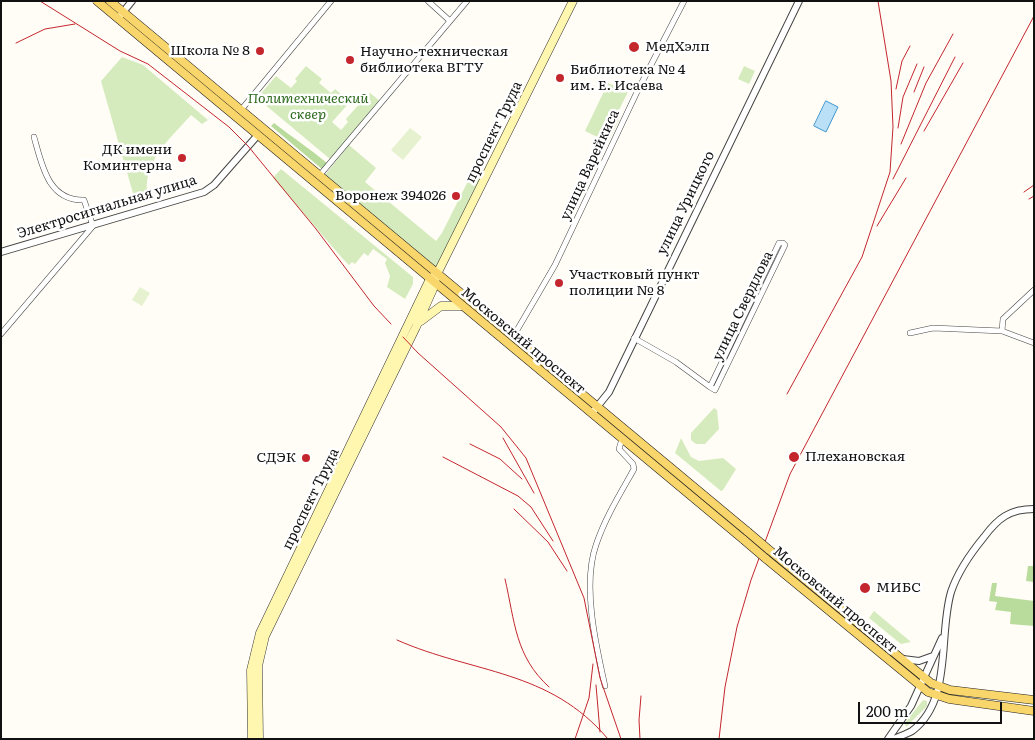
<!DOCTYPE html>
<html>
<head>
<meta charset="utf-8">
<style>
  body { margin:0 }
  #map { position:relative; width:1035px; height:740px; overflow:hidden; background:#fffdf5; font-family:Literata,serif }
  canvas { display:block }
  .frame { position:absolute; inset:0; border:2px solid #111; pointer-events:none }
  .scale { position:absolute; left:858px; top:702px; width:144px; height:22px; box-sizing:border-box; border:2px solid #111; border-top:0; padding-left:6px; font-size:15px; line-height:18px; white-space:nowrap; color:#111; -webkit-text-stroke:4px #fff; paint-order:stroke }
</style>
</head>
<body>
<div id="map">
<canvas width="1035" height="740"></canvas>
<div class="frame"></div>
<div class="scale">200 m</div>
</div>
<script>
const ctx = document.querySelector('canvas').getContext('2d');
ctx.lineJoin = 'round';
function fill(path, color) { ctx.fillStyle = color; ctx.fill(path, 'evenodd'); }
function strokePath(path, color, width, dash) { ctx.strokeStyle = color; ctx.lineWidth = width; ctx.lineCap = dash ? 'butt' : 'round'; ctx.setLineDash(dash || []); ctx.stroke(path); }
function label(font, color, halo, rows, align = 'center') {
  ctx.font = font + ' Literata,serif'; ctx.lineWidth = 5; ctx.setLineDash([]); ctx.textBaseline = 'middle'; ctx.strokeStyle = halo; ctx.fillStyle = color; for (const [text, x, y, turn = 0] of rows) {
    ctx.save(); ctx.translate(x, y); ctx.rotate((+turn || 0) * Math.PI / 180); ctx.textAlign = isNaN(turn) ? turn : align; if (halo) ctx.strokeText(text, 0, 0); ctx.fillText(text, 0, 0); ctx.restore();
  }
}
const green = new Path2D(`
  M 122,57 L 143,65 L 208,120 L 202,124 L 191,115 C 171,138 138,165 149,200 L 136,204 L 101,81 Z
  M 306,66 L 322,79 L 319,83 L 331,93 L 335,89 L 350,102 L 332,122 L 341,130 L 348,122 L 346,119 L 368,94 L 370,93 L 380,101 L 330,159 L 257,98 L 276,76 L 291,88 L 297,81 L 295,79 Z
  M 744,66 L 755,71 L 749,84 L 738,79 Z
  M 608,83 L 628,92 L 615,118 L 619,120 L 608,142 L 585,131 Z
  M 349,145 L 376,168 L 365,182 L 436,241 L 442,233 L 475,167 L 486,172 L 436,267 L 325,175 Z
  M 281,169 L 413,277 L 413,284 L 405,299 L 387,287 L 390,276 L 385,263 L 387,259 L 373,249 L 368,256 L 364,253 L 355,264 L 352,262 L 349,265 L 343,259 L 273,178 Z
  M 714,408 L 717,410 L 719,429 L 705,444 L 696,444 L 691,440 L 691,433 Z
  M 681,438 L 691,457 L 699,461 L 723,458 L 736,469 L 723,490 L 721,491 L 675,453 Z
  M 874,611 L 911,642 L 901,644 L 869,618 Z
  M 923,700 L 927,701 L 927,706 L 906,727 L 905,723 Z`);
const forest = new Path2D(`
  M 274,123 C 292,137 310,149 327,163 L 322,169 L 271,126 Z
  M 1028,566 L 1034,566 L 1034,582 L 1026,581 Z
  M 992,583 L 997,583 L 995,596 L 1034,601 L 1034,626 L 1010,624 L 1011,612 L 995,610 L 997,602 L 989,601 Z`);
const pitch = new Path2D(`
  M 410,128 L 422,137 L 403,160 L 391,150 Z
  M 140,287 L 150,293 L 142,306 L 132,300 Z`);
const water = new Path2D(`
  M 826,101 L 838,107 L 826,132 L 814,126 Z`);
const minor = new Path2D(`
  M 428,1 L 450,21
  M 241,110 L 331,1
  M 319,176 L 467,1
  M 1002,331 L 1003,319 L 1034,290
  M 910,333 L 933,328 L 1002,331 L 1034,343
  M 1,334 L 93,226 L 84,200 C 48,201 42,165 34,137
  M 513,337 L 555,265 L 637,92 L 684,1
  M 634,338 L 676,362 L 710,387 L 715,390 L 785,245 L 783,243 L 779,243 L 710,387
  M 605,686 C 596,646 582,585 596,545 C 605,518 620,494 634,469 L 633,464 L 619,449 L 622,439`);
const tertiary = new Path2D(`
  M 120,16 L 132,1
  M 1,252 L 204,192 L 214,185 L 257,136
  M 592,413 L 609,392 L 799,1
  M 903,659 L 919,661 L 933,656
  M 888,739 L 911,706 L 942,638
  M 894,739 C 900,736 907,734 912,731 C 953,700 938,636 951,592 C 958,571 970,554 984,537 C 998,518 1010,509 1034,509`);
const secondary = new Path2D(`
  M 421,321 L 441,306 L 462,306
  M 252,739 L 251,670 L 260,633 L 430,279 L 434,276
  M 259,739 L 258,666 L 265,636 L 416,327 L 433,289 L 437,274 L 573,1`);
const primary = new Path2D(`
  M 97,1 L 744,540
  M 110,1 L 748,532
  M 768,549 L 931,683 L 950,690 L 1034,700
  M 765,558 L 928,692 L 949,699 L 1034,711`);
const rail = new Path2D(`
  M 40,1 L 120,51 L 148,64 L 229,127 L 248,146 L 316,229 L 374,306 L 391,324
  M 16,43 L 45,29 L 75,24
  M 896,89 L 902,61 L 910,46
  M 914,92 L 924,67
  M 898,128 L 903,97 L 917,64
  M 924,131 L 963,63
  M 901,144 L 926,83 L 953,34
  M 893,179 L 955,57
  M 1024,192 L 1034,185
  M 1029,199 L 1034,196
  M 877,226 L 906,178
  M 403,337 L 418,353 L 501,427 L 526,458 L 584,598 L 600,678 L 621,739
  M 787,394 L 862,257 L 890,172 L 893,127 L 891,81 L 878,1
  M 503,438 L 534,493
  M 470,444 L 500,459 L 522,479
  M 443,457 L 518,496 L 531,507 L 553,541
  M 514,509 L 548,542 L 567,571
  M 505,579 C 515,622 515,656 549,687
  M 397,640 C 474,674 549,669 608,739
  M 596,685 L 600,732
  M 575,739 L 589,698 L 593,664
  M 640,739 L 639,720 L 641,696
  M 719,739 L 725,687 L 737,627 L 751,580 L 790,474 L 1034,16`);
const primaryBridge = new Path2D(`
  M 748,532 L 768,549
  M 744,540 L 765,558`);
const markers = [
  [634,47,6,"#c4262e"],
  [260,51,5,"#c4262e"],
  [350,60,5,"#c4262e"],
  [560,78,5,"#c4262e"],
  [182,158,5,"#c4262e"],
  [456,196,5,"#c4262e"],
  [559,283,5,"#c4262e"],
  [794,457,6,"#c4262e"],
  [306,458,5,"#c4262e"],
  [865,588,6,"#c4262e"]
];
const poiNames = [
  ["МедХэлп",645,47],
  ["Школа № 8",250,51,"right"],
  ["Научно-техническая",360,52],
  ["библиотека ВГТУ",360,68],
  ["Библиотека № 4",570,70],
  ["им. Е. Исаева",570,86],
  ["ДК имени",172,150,"right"],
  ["Коминтерна",172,166,"right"],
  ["Воронеж 394026",446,196,"right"],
  ["Участковый пункт",569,275],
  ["полиции № 8",569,291],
  ["Плехановская",805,457],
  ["СДЭК",296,458,"right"],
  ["МИБС",876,588]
];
const parkNames = [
  ["Политехнический",308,99],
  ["сквер",308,115]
];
const streetNames = [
  ["проспект Труда",494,132,-64],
  ["улица Варейкиса",590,165,-65],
  ["улица Урицкого",686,203,-64],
  ["Электросигнальная улица",107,207,-17],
  ["улица Свердлова",743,306,-64],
  ["Московский проспект",523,341,40],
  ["проспект Труда",311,499,-64],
  ["Московский проспект",835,600,40]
];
fill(green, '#d5ebbd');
fill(forest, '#b9dc9c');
fill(pitch, '#e6f2cf');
fill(water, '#b9e0f7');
strokePath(water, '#3f96cf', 1);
strokePath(minor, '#444', 6);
strokePath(tertiary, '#444', 8);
strokePath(secondary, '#333', 9);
strokePath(primary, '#222', 9);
strokePath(minor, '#fff', 5);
strokePath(tertiary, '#fff', 6);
strokePath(secondary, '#fff6b0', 8);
strokePath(primary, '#f9d66b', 8);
strokePath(rail, '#c4262e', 1);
strokePath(primaryBridge, '#222', 9, []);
strokePath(primaryBridge, '#f9d66b', 8);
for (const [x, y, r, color] of markers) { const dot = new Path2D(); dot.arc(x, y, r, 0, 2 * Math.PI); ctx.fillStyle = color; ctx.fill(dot); strokePath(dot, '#fff', 2); }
label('14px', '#111', '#fff', poiNames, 'left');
label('italic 14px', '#2f6b1f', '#fff', parkNames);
label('14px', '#111', '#fff', streetNames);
</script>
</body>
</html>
